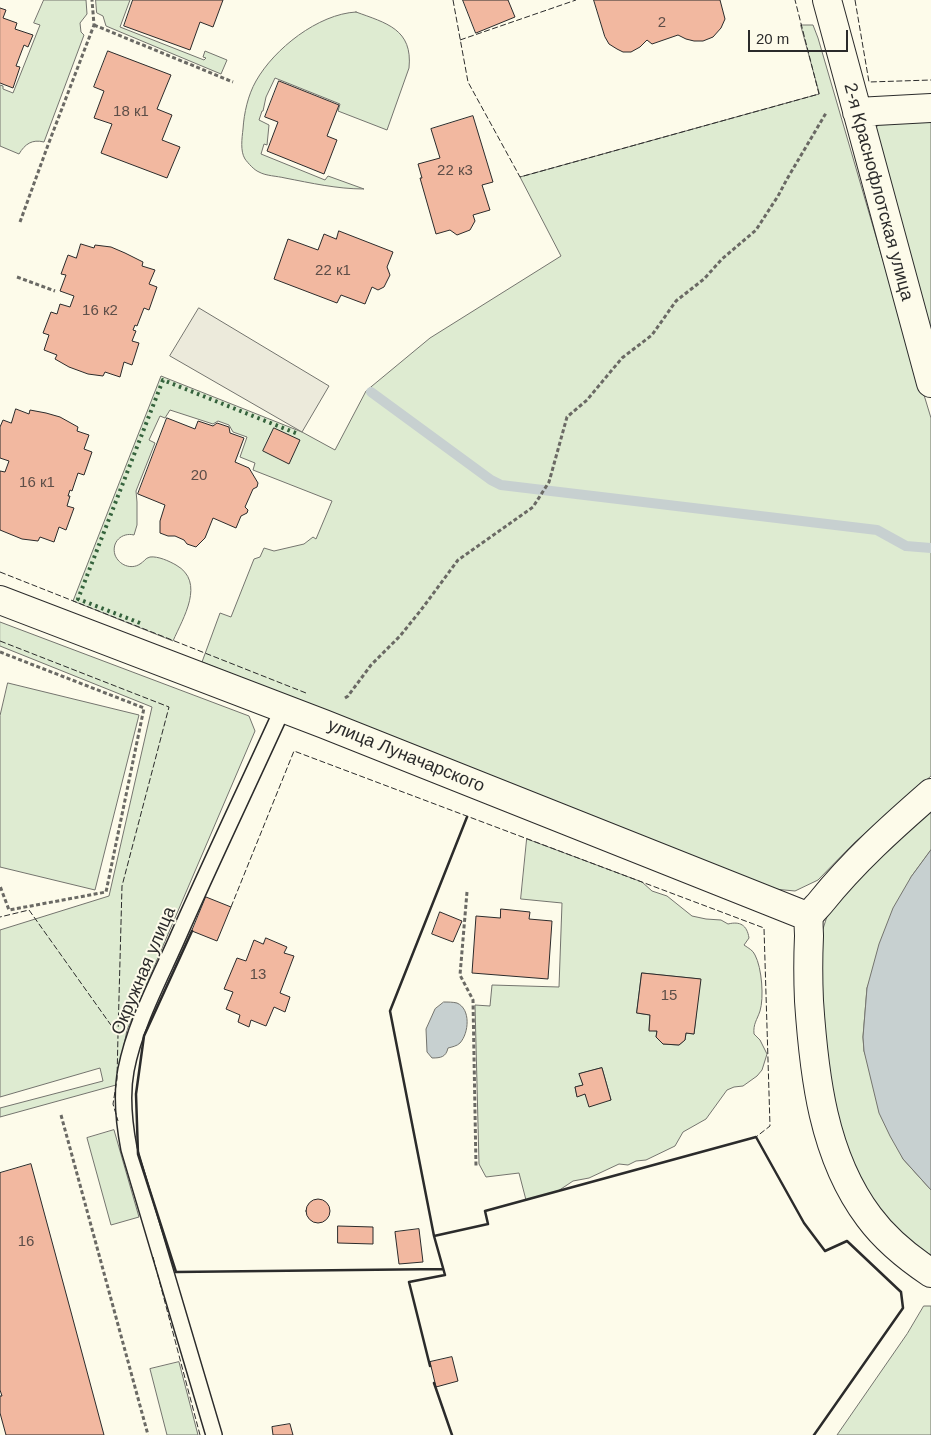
<!DOCTYPE html>
<html>
<head>
<meta charset="utf-8">
<style>
  body { margin:0 }
  #map { position:relative; width:931px; height:1435px; overflow:hidden; background:#fdfbea; font-family:Helvetica,sans-serif }
  canvas { display:block }
  .scale { position:absolute; left:748px; top:30px; width:100px; height:22px; box-sizing:border-box; border:2px solid #2b2b2b; border-top:0; padding-left:6px; font-size:15px; line-height:18px; white-space:nowrap; color:#2b2b2b; -webkit-text-stroke:4px #fdfbea; paint-order:stroke }
</style>
</head>
<body>
<div id="map">
<canvas width="931" height="1435"></canvas>
<div class="scale">20 m</div>
</div>
<script>
const ctx = document.querySelector('canvas').getContext('2d');
ctx.lineJoin = 'round';
function fill(path, color) { ctx.fillStyle = color; ctx.fill(path, 'evenodd'); }
function strokePath(path, color, width, dash) { ctx.strokeStyle = color; ctx.lineWidth = width; ctx.lineCap = dash ? 'butt' : 'round'; ctx.setLineDash(dash || []); ctx.stroke(path); }
function label(font, color, halo, rows, align = 'center') {
  ctx.font = font + ' Helvetica,sans-serif'; ctx.lineWidth = 4; ctx.setLineDash([]); ctx.textBaseline = 'middle'; ctx.strokeStyle = halo; ctx.fillStyle = color; for (const [text, x, y, turn = 0] of rows) {
    ctx.save(); ctx.translate(x, y); ctx.rotate((+turn || 0) * Math.PI / 180); ctx.textAlign = isNaN(turn) ? turn : align; if (halo) ctx.strokeText(text, 0, 0); ctx.fillText(text, 0, 0); ctx.restore();
  }
}
const green = new Path2D(`
  M 44,0 L 86,0 L 87,14 L 80,23 L 81,32 L 84,35 L 44,142 C 32,139 25,144 19,154 L 0,146 L 0,85 L 3,86 L 3,89 L 13,93 L 40,25 L 34,23 Z
  M 96,0 L 130,0 L 120,27 L 204,60 L 206,58 L 203,57 L 205,51 L 227,60 L 221,74 L 106,26 L 103,16 L 97,13 Z
  M 356,12 C 386,23 413,29 409,68 L 387,130 L 338,111 L 340,104 L 275,78 L 266,97 L 263,111 L 262,111 L 259,120 L 269,125 L 267,145 L 264,144 L 261,154 L 325,180 L 328,176 L 364,189 C 337,189 311,183 285,178 C 277,176 266,176 259,172 C 254,170 248,163 245,159 C 240,151 242,138 243,129 C 244,113 248,95 256,81 C 274,49 318,14 356,12 Z
  M 801,25 L 813,25 L 818,38 L 879,247 L 931,418 L 931,776 L 855,842 L 818,880 L 795,891 L 774,889 L 202,662 L 220,613 L 231,617 L 254,559 L 260,557 L 264,548 L 274,551 L 304,544 L 313,537 L 316,539 L 332,501 L 253,470 L 255,463 L 240,457 L 247,437 L 233,432 L 229,425 L 218,421 L 213,424 L 170,410 L 165,418 L 160,416 L 149,440 L 155,443 L 136,491 L 137,502 L 137,525 L 134,535 C 122,532 111,542 115,555 C 119,565 131,570 140,564 C 144,562 145,558 150,557 C 158,556 169,561 176,565 C 206,582 183,618 173,641 L 73,601 L 161,376 L 302,432 L 335,450 L 366,391 L 430,338 L 561,256 L 520,177 L 819,94 Z
  M 931,118 L 931,359 L 871,133 L 882,121 Z
  M 0,622 L 249,716 L 255,731 L 127,1030 L 116,1085 L 0,1117 L 0,1108 L 103,1081 L 100,1068 L 0,1097 L 0,930 L 109,896 L 152,707 L 0,646 Z
  M 8,683 L 139,715 L 95,890 L 0,867 L 0,716 Z
  M 931,810 L 931,850 L 911,877 L 867,988 L 863,1037 L 864,1051 L 903,1159 L 931,1190 L 931,1255 L 920,1249 L 880,1215 L 857,1173 L 837,1128 L 826,1080 L 821,966 L 822,932 L 829,910 L 864,867 Z
  M 527,839 L 642,882 L 652,891 L 667,896 L 692,916 L 706,919 L 721,920 L 728,924 C 740,921 747,925 749,938 L 744,945 C 748,948 753,950 755,955 C 762,968 764,998 760,1011 C 757,1020 753,1024 754,1034 L 760,1040 L 767,1054 L 762,1070 L 757,1076 L 743,1086 L 734,1087 L 727,1090 L 706,1119 L 683,1132 L 675,1146 L 646,1160 L 636,1161 L 628,1165 L 619,1164 L 589,1178 L 573,1181 L 558,1191 L 526,1200 L 519,1173 L 486,1177 L 479,1164 L 475,1005 L 490,1006 L 492,985 L 559,987 L 562,903 L 521,899 ZM 642,973 L 700,979 L 694,1034 L 686,1033 L 685,1040 L 679,1045 L 663,1044 L 656,1037 L 657,1031 L 649,1030 L 650,1015 L 637,1013 ZM 602,1068 L 611,1100 L 585,1094 L 577,1096 L 575,1087 L 583,1085 L 580,1074 Z
  M 114,1130 L 139,1217 L 111,1225 L 87,1138 Z
  M 924,1306 L 931,1306 L 931,1435 L 837,1435 L 907,1334 Z
  M 179,1362 L 198,1435 L 167,1435 L 150,1369 Z`);
const parking = new Path2D(`
  M 199,308 L 329,386 L 302,432 L 170,356 Z`);
const water = new Path2D(`
  M 931,850 L 931,1190 L 903,1159 L 890,1136 L 879,1113 L 864,1051 L 863,1037 L 867,988 L 879,944 L 893,908 L 911,877 Z
  M 444,1002 C 448,1002 453,1002 457,1003 C 471,1009 469,1033 460,1043 C 457,1046 452,1047 448,1048 C 446,1057 441,1058 432,1058 L 427,1052 L 426,1029 L 435,1009 Z`);
const stream = new Path2D(`
  M 371,392 L 491,480 L 501,485 L 877,530 L 906,546 L 931,548`);
const building = new Path2D(`
  M 133,0 L 223,0 L 213,27 L 200,22 L 190,50 L 124,26 Z
  M 463,0 L 508,0 L 515,17 L 476,33 Z
  M 594,0 L 720,0 L 725,19 L 721,28 L 713,37 L 703,41 L 694,41 L 686,39 L 678,35 L 652,44 L 647,40 L 640,47 L 631,52 L 623,52 L 617,49 L 609,44 L 605,37 Z
  M 0,8 L 6,10 L 3,18 L 17,23 L 15,29 L 33,35 L 28,47 L 24,45 L 16,66 L 20,67 L 13,88 L 0,83 Z
  M 108,51 L 171,75 L 157,109 L 172,115 L 162,140 L 180,147 L 167,178 L 101,153 L 112,124 L 94,118 L 104,91 L 94,87 Z
  M 279,81 L 339,105 L 327,136 L 337,140 L 324,174 L 267,151 L 278,122 L 265,117 Z
  M 473,116 L 493,182 L 482,185 L 490,210 L 473,215 L 475,221 L 470,230 L 457,235 L 450,230 L 436,234 L 420,178 L 422,178 L 418,164 L 440,158 L 431,129 Z
  M 339,231 L 393,252 L 387,267 L 390,275 L 384,287 L 378,290 L 372,287 L 365,304 L 341,295 L 337,303 L 274,279 L 288,239 L 318,250 L 324,234 L 336,239 Z
  M 81,244 L 94,248 L 95,245 L 111,247 L 125,253 L 143,262 L 142,266 L 155,270 L 149,284 L 157,287 L 149,310 L 144,308 L 137,326 L 135,325 L 133,330 L 136,331 L 132,341 L 139,343 L 132,365 L 124,362 L 120,377 L 105,372 L 103,376 L 88,374 L 69,367 L 55,359 L 57,355 L 44,350 L 49,335 L 43,333 L 51,312 L 57,314 L 60,304 L 70,307 L 74,296 L 60,291 L 66,275 L 61,274 L 68,255 L 76,258 Z
  M 16,409 L 29,414 L 30,410 L 46,413 L 60,417 L 78,427 L 77,431 L 89,435 L 84,449 L 92,452 L 84,475 L 78,473 L 72,491 L 70,490 L 68,496 L 70,496 L 67,506 L 74,508 L 66,530 L 59,527 L 54,542 L 40,537 L 38,541 L 22,539 L 0,530 L 0,471 L 5,472 L 9,461 L 0,458 L 0,427 L 3,420 L 11,423 Z
  M 167,418 L 195,429 L 198,421 L 213,426 L 217,423 L 229,427 L 230,433 L 244,438 L 235,462 L 249,468 L 258,483 L 257,487 L 253,489 L 245,507 L 248,510 L 247,513 L 241,516 L 236,528 L 213,518 L 205,538 L 196,547 L 187,544 L 184,540 L 175,536 L 168,536 L 160,533 L 160,521 L 165,505 L 138,494 Z
  M 274,428 L 300,440 L 289,464 L 263,451 Z
  M 206,897 L 231,907 L 217,941 L 192,931 Z
  M 501,909 L 530,912 L 529,919 L 552,921 L 548,979 L 472,973 L 476,916 L 500,918 Z
  M 440,912 L 462,921 L 453,942 L 432,934 Z
  M 266,938 L 287,947 L 284,953 L 294,956 L 280,993 L 290,997 L 285,1012 L 274,1007 L 266,1026 L 251,1020 L 249,1027 L 238,1022 L 240,1015 L 226,1009 L 233,992 L 224,989 L 237,958 L 246,961 L 254,940 L 263,944 Z
  M 642,973 L 701,979 L 694,1034 L 686,1033 L 685,1040 L 679,1045 L 663,1044 L 656,1037 L 657,1031 L 649,1031 L 650,1015 L 637,1013 Z
  M 602,1068 L 611,1100 L 589,1107 L 585,1094 L 577,1097 L 575,1087 L 583,1085 L 579,1074 Z
  M 31,1164 L 71,1312 L 104,1435 L 6,1435 L 0,1413 L 0,1396 L 2,1396 L 0,1390 L 0,1173 Z
  M306 1211a12 12 0 1 1 24 0a12 12 0 1 1-24 0Z
  M 338,1226 L 373,1227 L 373,1244 L 338,1243 Z
  M 419,1229 L 423,1262 L 399,1264 L 395,1232 Z
  M 452,1357 L 458,1381 L 436,1387 L 430,1362 Z
  M 290,1424 L 293,1435 L 273,1435 L 272,1427 Z`);
const path = new Path2D(`
  M 94,25 L 233,82
  M 20,222 L 48,145 L 94,25 L 92,0
  M 17,277 L 55,291
  M 0,652 L 144,708 L 106,892 L 9,910 L 0,886
  M 345,698 L 348,696 L 371,665 L 400,636 L 421,610 L 458,560 L 533,507 L 549,482 L 567,417 L 587,400 L 622,358 L 652,335 L 676,301 L 704,279 L 722,259 L 756,230 L 778,196 L 787,179 L 826,113
  M 467,892 L 460,975 L 473,1000 L 476,1167
  M 61,1115 L 148,1435`);
const lane = new Path2D(`
  M 214,1435 L 129,1149 C 124,1123 121,1096 126,1070 C 135,1024 158,982 177,939 C 211,862 248,785 283,708`);
const street = new Path2D(`
  M 827,0 L 931,383
  M 857,112 L 931,108
  M 0,600 L 324,724 L 809,917
  M 931,1273 C 907,1257 886,1240 869,1217 C 823,1156 814,1075 809,1001 C 808,979 808,958 809,936 C 809,931 808,923 809,917 C 811,912 817,907 821,902 C 853,862 892,827 931,793`);
const hedge = new Path2D(`
  M 140,623 L 78,599 L 163,380 L 298,434`);
const fence = new Path2D(`
  M 453,0 L 468,82 L 520,177 L 819,94 L 795,0
  M 855,0 L 869,82 L 931,80
  M 460,40 L 576,0
  M 0,572 L 306,693
  M 0,641 L 169,707 L 122,886 L 118,1035 L 29,910 L 0,917
  M 231,907 L 294,751 L 764,928 L 770,1126 L 756,1137
  M 117,1033 L 118,1035 L 117,1079 L 113,1104 L 118,1121
  M 153,1257 L 200,1435`);
const wall = new Path2D(`
  M 192,931 L 144,1036 L 136,1094 L 138,1154 L 176,1272 L 443,1269
  M 434,1236 L 390,1011 L 467,817
  M 430,1366 L 409,1282 L 445,1275 L 434,1236 L 488,1224 L 485,1211 L 756,1137 L 804,1223 L 825,1251 L 847,1241 L 901,1292 L 903,1308 L 814,1435
  M 434,1383 L 452,1435`);
const numberNames = [
  ["2",662,23],
  ["18 к1",131,112],
  ["22 к3",455,171],
  ["22 к1",333,271],
  ["16 к2",100,311],
  ["20",199,476],
  ["16 к1",37,483],
  ["13",258,975],
  ["15",669,996],
  ["16",26,1242]
];
const streetNames = [
  ["2-я Краснофлотская улица",878,192,75],
  ["улица Луначарского",406,756,22],
  ["Окружная улица",144,971,-67]
];
fill(green, '#deebd1');
strokePath(green, '#74746e', 1);
fill(parking, '#eceadb');
strokePath(parking, '#74746e', 1);
fill(water, '#c7d0d0');
strokePath(water, '#74746e', 1);
strokePath(stream, '#c7d0d0', 10);
fill(building, '#f2b8a0');
strokePath(building, '#2b2b2b', 1);
strokePath(lane, '#2b2b2b', 18);
strokePath(street, '#2b2b2b', 30);
strokePath(path, '#6a6964', 3, [4, 2.5]);
strokePath(lane, '#fdfbea', 15);
strokePath(street, '#fdfbea', 28);
strokePath(hedge, '#34623c', 4, [2.5, 4]);
strokePath(fence, '#2b2b2b', 1, [6, 2.5]);
strokePath(wall, '#2b2b2b', 2.5);
label('15px', '#5d4e48', null, numberNames);
label('18px', '#2b2b2b', '#fdfbea', streetNames);
</script>
</body>
</html>
